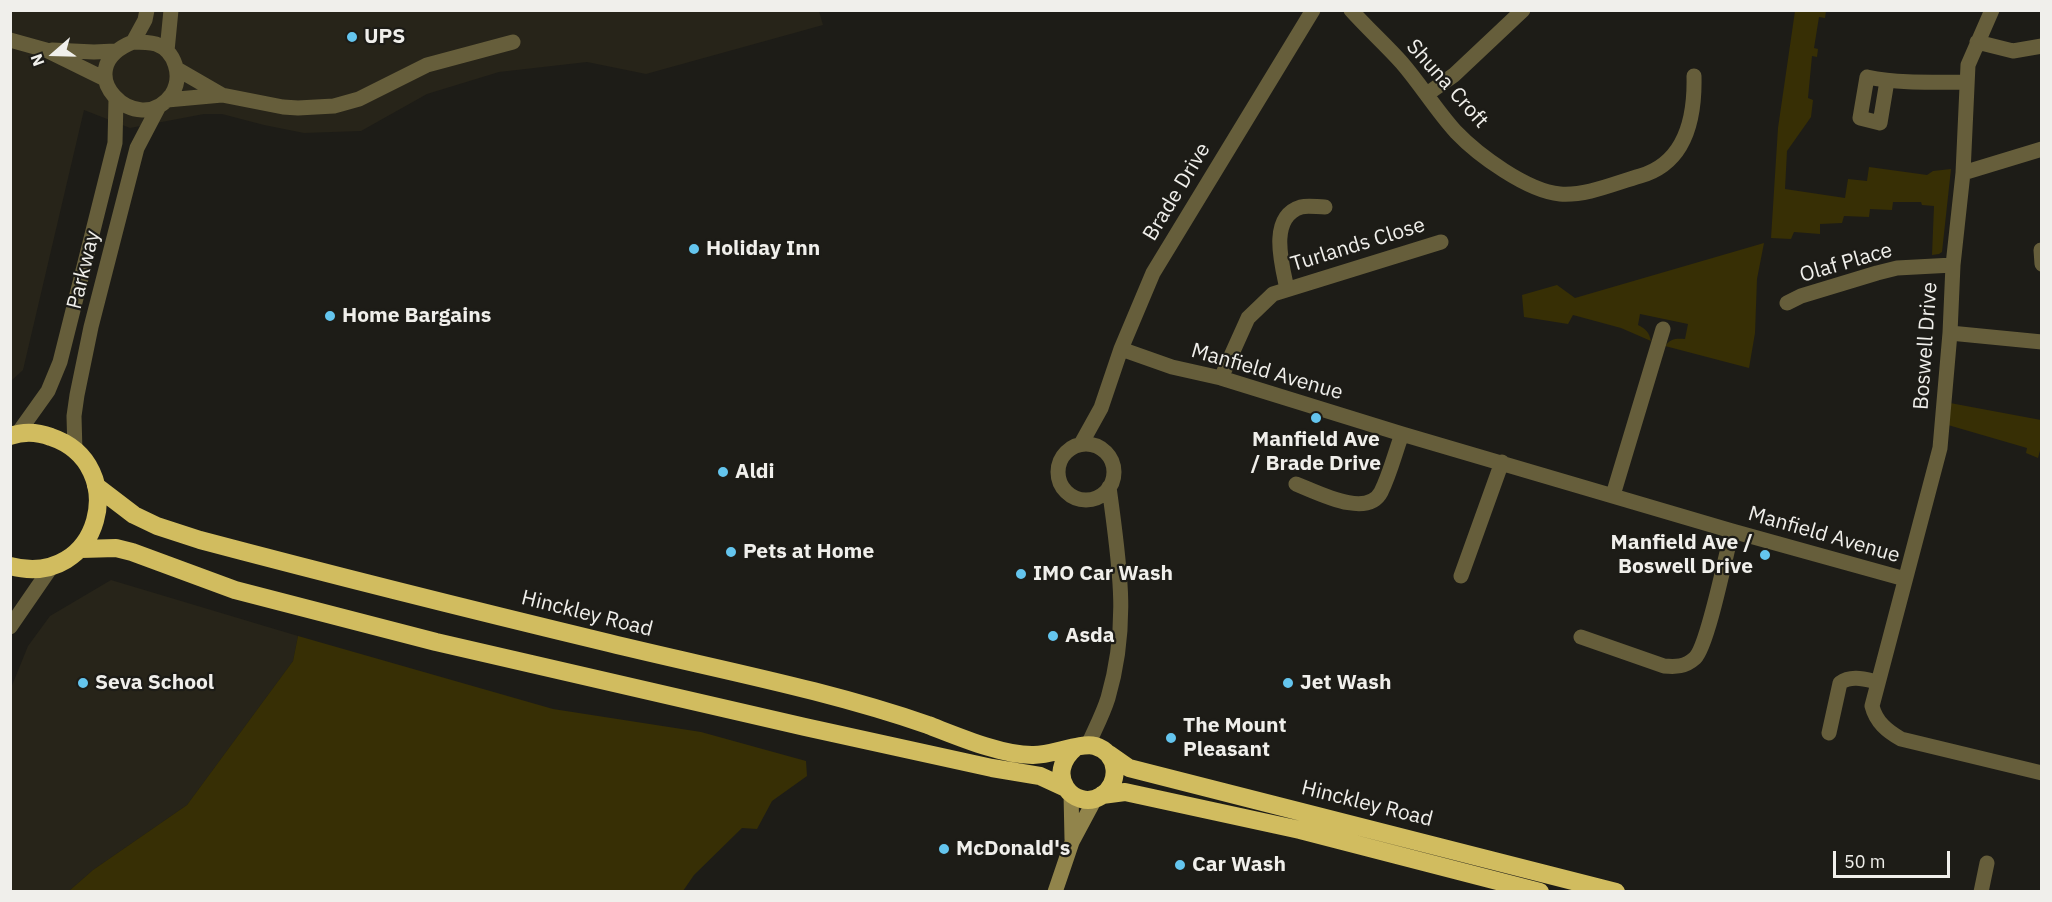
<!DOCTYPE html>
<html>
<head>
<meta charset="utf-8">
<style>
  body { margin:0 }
  #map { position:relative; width:2052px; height:902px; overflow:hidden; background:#1d1c17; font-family:"IBM Plex Sans",sans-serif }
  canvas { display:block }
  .frame { position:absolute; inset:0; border:12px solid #f0efeb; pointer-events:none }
  .north { position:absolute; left:24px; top:24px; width:60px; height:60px; -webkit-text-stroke:4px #1d1c17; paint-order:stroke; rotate:250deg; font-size:16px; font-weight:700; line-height:24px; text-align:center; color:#f0efeb }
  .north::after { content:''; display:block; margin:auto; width:21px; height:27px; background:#f0efeb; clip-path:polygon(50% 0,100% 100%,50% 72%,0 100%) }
  .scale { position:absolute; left:1833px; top:851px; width:117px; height:27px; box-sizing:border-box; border:3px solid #f0efeb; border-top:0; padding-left:8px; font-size:18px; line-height:21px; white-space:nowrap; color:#f0efeb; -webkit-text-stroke:4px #1d1c17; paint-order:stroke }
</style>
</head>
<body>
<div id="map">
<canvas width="2052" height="902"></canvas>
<div class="frame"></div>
<div class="north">N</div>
<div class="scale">50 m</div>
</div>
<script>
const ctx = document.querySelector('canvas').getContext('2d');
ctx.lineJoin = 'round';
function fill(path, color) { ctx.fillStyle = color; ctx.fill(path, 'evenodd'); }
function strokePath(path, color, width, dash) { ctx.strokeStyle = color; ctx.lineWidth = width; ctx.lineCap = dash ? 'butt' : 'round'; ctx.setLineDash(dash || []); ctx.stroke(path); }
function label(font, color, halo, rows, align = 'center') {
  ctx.font = font + ' "IBM Plex Sans",sans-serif'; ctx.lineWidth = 4.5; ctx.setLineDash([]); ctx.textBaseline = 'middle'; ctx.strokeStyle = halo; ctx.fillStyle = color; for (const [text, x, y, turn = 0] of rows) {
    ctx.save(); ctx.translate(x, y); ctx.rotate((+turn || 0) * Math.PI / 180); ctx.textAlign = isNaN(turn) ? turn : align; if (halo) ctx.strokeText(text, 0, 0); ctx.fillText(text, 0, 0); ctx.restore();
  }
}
const built = new Path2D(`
  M 11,11 L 819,11 L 823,25 L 646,74 L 587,62 L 499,72 L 427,94 L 361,131 L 304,133 L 264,125 L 222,114 L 204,114 L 130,128 L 84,110 L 23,370 L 11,381 Z
  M 111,580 L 298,636 L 293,661 L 187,805 L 93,870 L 69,891 L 11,892 L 11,688 L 28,646 L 50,616 Z`);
const green = new Path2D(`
  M 1795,11 L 1826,11 L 1825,18 L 1819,17 L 1814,48 L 1818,49 L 1817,57 L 1812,56 L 1808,98 L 1813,100 L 1811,117 L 1787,151 L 1785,189 L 1845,198 L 1848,179 L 1867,181 L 1869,167 L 1927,175 L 1933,171 L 1951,169 L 1942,252 L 1939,254 L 1932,255 L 1934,206 L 1922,205 L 1921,202 L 1893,202 L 1892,210 L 1870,209 L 1869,217 L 1844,216 L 1842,223 L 1820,224 L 1820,234 L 1794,232 L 1791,239 L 1771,238 L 1778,128 Z
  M 1764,243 L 1757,279 L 1755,333 L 1749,368 L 1665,346 C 1670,339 1676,338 1685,339 L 1688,324 L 1640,314 L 1638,325 C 1646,329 1649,332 1651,341 L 1621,328 L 1573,315 L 1568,324 L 1524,317 L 1522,295 L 1557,285 L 1575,298 Z
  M 1950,403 L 2041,420 L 2041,447 L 2038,458 L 2026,453 L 2027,448 L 1948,425 Z
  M 298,636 L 553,709 L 701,732 L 806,761 L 807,776 L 772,801 L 757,829 L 742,828 L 694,875 L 683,891 L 69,891 L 93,870 L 187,805 L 293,661 Z`);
const street = new Path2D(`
  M 1351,10 C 1368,29 1386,45 1402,63 C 1421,85 1436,110 1456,132 C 1478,155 1527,191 1560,194 C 1587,196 1615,183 1640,176 C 1686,163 1695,117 1694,76
  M 1992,10 L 1968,65 L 1963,173 L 1953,265 L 1950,333 L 1940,448 L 1872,706 C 1876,722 1887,731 1901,739 L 2042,773
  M 10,40 L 46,50 L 105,79
  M 133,42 C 140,42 148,42 156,44 C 175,51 183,76 172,94 C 138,142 65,69 133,42 Z
  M 133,42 L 145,20 L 147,10
  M 1977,42 L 2013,51 L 2042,46
  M 52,50 L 94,52 L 115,51
  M 167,51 L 171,10
  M 177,69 L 222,95
  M 1887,81 L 1880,123 L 1860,118 L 1867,77 C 1901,84 1933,82 1967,82
  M 1427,94 L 1454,75 L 1523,10
  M 167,100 L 222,95 L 283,107 L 298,108 L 334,106 L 359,99 L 427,65 L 513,42
  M 1963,173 L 2042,149
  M 2041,250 L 2042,264
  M 1287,289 C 1282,265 1268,217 1301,207 C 1308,205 1317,207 1325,207
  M 1787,303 L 1801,296 L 1877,273 L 1897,268 L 1953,265
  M 1950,333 L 2042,342
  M 1121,349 L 1172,367 L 1221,378 L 1402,434 L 1732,531 L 1905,579
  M 1221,378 L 1248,318 L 1273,294 L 1441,242
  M 18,433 L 48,391 L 60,362 L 115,143 L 116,99
  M 1081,444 L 1101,408 L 1121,349 L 1153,273 L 1313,10
  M1058 472a28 28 0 1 1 56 0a28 28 0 1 1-56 0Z
  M 75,452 L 74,416 L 77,395 L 91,327 L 137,148 L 159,106
  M 1296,484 C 1317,492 1367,519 1381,492 C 1390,474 1395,453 1402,434
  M 1613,495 L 1663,329
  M 1461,576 L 1502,462
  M 10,627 L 52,566
  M 1581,637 L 1664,666 C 1676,667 1685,667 1695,658 C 1708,645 1726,554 1732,531
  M 1829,733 L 1840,683 C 1851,675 1864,679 1877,682
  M 1088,745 C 1095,729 1103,714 1108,698 C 1130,623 1119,562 1109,487
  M 1981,892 L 1987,863`);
const secondary = new Path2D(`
  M 1071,793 L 1072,839
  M 1055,892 L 1072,842 L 1095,799`);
const highway = new Path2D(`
  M 10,436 C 24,431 38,432 51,437 C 132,464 101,590 10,566
  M 96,486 L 134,515 L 157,526 L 200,540 C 336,576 472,610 609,643 C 715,669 824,689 928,725 C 957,736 1001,755 1032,755 C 1050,756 1080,742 1095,746 C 1119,753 1121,784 1101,796 C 1075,812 1042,775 1076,747
  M 81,549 L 116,548 L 132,552 L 235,590 L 436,642 L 805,727 L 992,768 L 1040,776 L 1066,788
  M 1109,754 L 1129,768 L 1616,892
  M 1102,795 L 1125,792 L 1300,830 L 1540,892`);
const markers = [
  [352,37,6,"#64c5ee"],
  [694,249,6,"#64c5ee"],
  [330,316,6,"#64c5ee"],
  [1316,418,6,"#64c5ee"],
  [723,472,6,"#64c5ee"],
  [731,552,6,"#64c5ee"],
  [1765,555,6,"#64c5ee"],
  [1021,574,6,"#64c5ee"],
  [1053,636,6,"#64c5ee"],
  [83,683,6,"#64c5ee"],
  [1288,683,6,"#64c5ee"],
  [1171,738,6,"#64c5ee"],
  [944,849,6,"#64c5ee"],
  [1180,865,6,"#64c5ee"]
];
const poiNames = [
  ["UPS",364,37],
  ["Holiday Inn",706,249],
  ["Home Bargains",342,316],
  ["Manfield Ave",1316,440,"center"],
  ["/ Brade Drive",1316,464,"center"],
  ["Aldi",735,472],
  ["Manfield Ave /",1753,543,"right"],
  ["Boswell Drive",1753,567,"right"],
  ["Pets at Home",743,552],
  ["IMO Car Wash",1033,574],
  ["Asda",1065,636],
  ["Seva School",95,683],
  ["Jet Wash",1300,683],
  ["The Mount",1183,726],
  ["Pleasant",1183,750],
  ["McDonald's",956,849],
  ["Car Wash",1192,865]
];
const streetNames = [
  ["Shuna Croft",1447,84,48],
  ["Brade Drive",1177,192,-59],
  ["Turlands Close",1358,245,-17],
  ["Olaf Place",1846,263,-16],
  ["Parkway",84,270,-76],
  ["Boswell Drive",1926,346,-86],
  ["Manfield Avenue",1267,372,16],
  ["Manfield Avenue",1824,535,16],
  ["Hinckley Road",587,614,14],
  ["Hinckley Road",1367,804,14]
];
fill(built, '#272419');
fill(green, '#372f05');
strokePath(street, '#665e3b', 15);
strokePath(secondary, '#91844b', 15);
strokePath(highway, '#d1bc5f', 18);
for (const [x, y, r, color] of markers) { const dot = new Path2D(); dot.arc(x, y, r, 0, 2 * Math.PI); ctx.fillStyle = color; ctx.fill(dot); strokePath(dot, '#1d1c17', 2); }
label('bold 21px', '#f0efeb', '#1d1c17', poiNames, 'left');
label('21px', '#f0efeb', '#1d1c17', streetNames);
</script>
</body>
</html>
